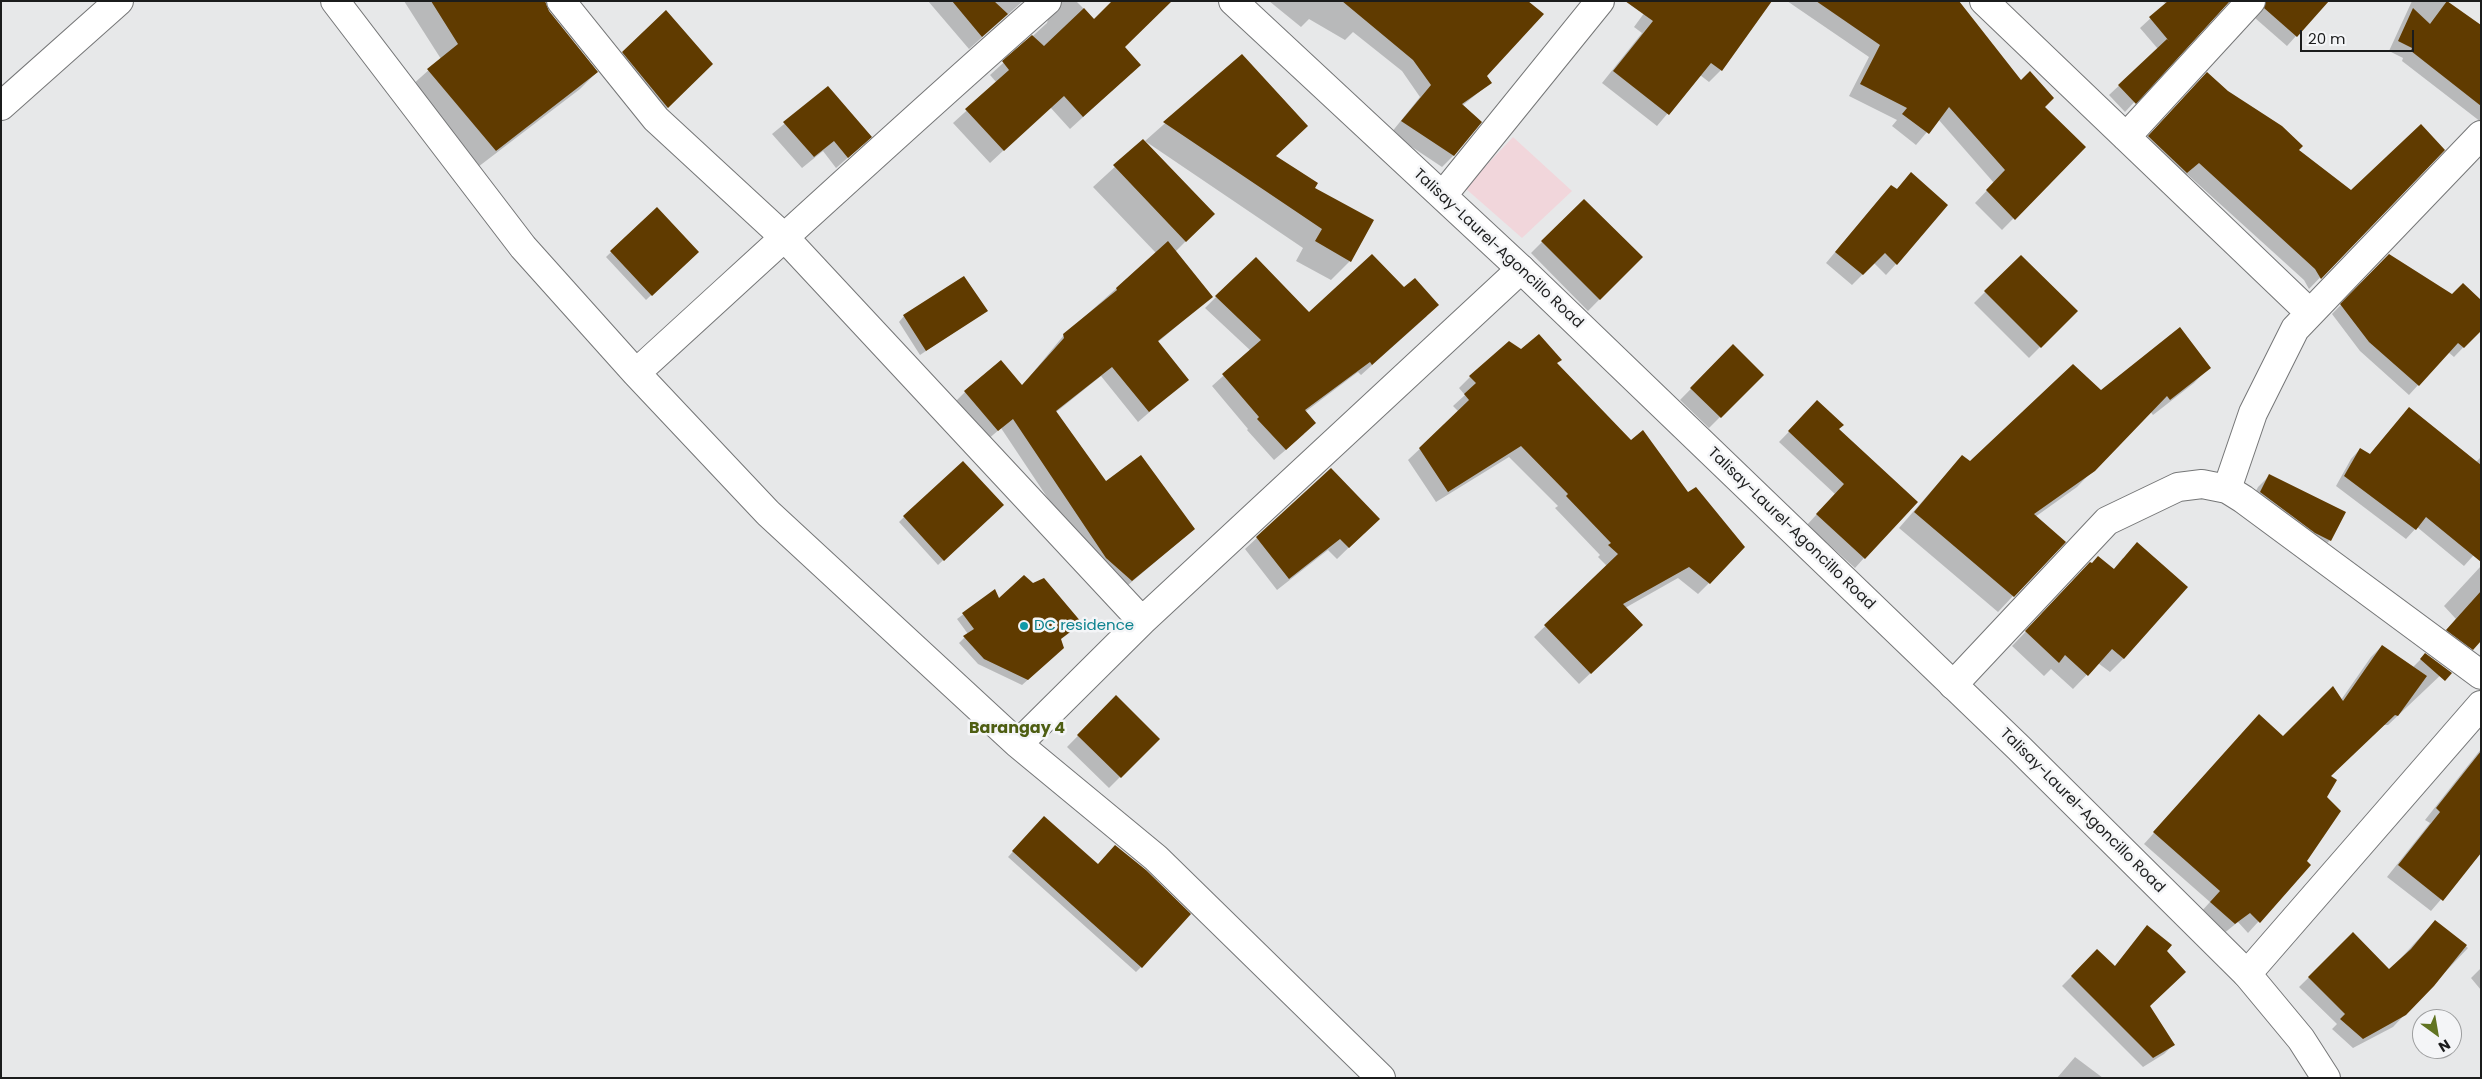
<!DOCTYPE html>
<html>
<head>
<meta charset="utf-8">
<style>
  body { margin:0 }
  #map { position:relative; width:2482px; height:1079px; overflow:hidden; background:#e7e8e9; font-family:Poppins,sans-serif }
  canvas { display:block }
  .frame { position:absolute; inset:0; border:2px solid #1b1c1c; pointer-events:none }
  .north { position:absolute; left:2412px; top:1009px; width:50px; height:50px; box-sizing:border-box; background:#f4f5f7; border:1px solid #9d9e9f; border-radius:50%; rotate:148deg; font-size:14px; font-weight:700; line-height:20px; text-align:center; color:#1b1c1c }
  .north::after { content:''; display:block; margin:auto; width:18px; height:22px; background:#617422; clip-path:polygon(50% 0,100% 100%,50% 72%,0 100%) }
  .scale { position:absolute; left:2300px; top:30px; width:114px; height:22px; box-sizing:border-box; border:2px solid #1b1c1c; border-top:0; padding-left:6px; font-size:15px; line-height:18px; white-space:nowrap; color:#1b1c1c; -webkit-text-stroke:4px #f4f5f7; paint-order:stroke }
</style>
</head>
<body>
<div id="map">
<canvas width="2482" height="1079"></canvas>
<div class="frame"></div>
<div class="north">N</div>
<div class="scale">20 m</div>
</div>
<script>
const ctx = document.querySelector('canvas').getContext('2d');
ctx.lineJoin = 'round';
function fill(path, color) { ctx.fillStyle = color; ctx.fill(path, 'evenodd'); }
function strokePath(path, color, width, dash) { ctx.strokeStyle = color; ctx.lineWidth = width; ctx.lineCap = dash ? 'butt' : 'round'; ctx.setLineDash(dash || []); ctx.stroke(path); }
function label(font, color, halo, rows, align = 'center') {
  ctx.font = font + ' Poppins,sans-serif'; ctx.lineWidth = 5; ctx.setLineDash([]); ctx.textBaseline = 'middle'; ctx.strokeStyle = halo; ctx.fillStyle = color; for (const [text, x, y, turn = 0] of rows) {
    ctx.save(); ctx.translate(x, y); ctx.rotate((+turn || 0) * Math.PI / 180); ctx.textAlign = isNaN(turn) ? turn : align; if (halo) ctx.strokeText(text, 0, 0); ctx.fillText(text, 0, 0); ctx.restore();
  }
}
const commercial = new Path2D(`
  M 1513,137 L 1572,191 L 1522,238 L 1465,188 Z`);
const shadow = new Path2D(`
  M 404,1 L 544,1 L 548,11 L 597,72 L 580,89 L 478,167 L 411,86 L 441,59 Z
  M 928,1 L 1023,1 L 969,49 Z
  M 1043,1 L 1076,1 L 1140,65 L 1070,129 L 1050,107 L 990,163 L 953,123 L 997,83 L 990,75 L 1047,23 L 1050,12 Z
  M 1269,1 L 1425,1 L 1490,83 L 1462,106 L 1454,155 L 1442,167 L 1391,133 L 1420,97 L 1402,71 L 1353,32 L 1345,40 L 1309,19 L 1301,27 Z
  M 1653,1 L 1721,70 L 1709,82 L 1700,75 L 1657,126 L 1602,83 L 1642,33 L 1634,27 Z
  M 1787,1 L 1927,1 L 2084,147 L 2002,230 L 1975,203 L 1994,183 L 1938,119 L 1916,145 L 1892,126 L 1897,120 L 1849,96 L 1869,57 Z
  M 2162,1 L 2228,1 L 2125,112 L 2109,95 L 2158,49 L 2140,28 L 2166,4 Z
  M 2254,1 L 2308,1 L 2296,36 L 2287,46 L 2255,18 L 2257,7 Z
  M 2412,1 L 2445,1 L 2481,26 L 2481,122 L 2402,61 L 2403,58 L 2389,51 Z
  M 623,53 L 712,63 L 656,119 L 612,64 Z
  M 1242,55 L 1275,156 L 1313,188 L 1350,261 L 1331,280 L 1296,261 L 1303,248 L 1145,141 Z
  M 2195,86 L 2227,92 L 2297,150 L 2351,191 L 2443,150 L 2309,289 L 2304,280 L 2187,174 L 2174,184 L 2137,148 Z
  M 828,88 L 859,148 L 836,168 L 823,151 L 802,168 L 772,134 Z
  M 1143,141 L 1192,235 L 1175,252 L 1211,297 L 1158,342 L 1187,380 L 1138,422 L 1101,376 L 1055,413 L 1106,482 L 1194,529 L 1121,591 L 1095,569 L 1001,428 L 986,441 L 955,402 L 965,392 L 1021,387 L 1064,335 L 1156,253 L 1093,187 Z
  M 1911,174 L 1896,264 L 1886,275 L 1874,263 L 1852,285 L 1826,263 L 1881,197 L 1896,190 Z
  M 1584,200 L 1641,257 L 1588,311 L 1531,253 Z
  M 657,208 L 697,252 L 646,300 L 606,257 Z
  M 2389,255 L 2481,329 L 2454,357 L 2448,352 L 2409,395 L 2360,351 L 2332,314 Z
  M 2021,256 L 2076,311 L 2029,358 L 1974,303 Z
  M 1216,297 L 1309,314 L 1427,316 L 1361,375 L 1358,372 L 1305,412 L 1304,434 L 1274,460 L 1247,430 L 1248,429 L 1212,386 L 1251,351 L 1205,308 Z
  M 986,311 L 920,355 L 899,322 L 904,316 Z
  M 1733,346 L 1762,375 L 1709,428 L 1680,400 Z
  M 1522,351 L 1556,364 L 1709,583 L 1698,594 L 1678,578 L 1625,608 L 1630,636 L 1579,684 L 1534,637 L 1607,566 L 1598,557 L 1600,555 L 1555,508 L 1558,506 L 1509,457 L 1436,502 L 1408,460 L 1459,412 L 1453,406 L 1465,395 L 1459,388 L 1470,377 Z
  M 2209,367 L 2194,383 L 2153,415 L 2150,411 L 2077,487 L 2035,517 L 2013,596 L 1998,612 L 1899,528 L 1962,456 L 1970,463 Z
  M 2409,408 L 2476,462 L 2481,457 L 2481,547 L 2464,566 L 2417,527 L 2406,539 L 2336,486 L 2351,459 L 2360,449 L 2369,455 Z
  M 1808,412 L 1837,430 L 1864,558 L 1855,568 L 1807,525 L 1835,494 L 1779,442 Z
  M 1330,470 L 1378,519 L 1337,559 L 1328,550 L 1277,590 L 1245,549 Z
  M 2269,476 L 2330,540 L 2319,552 L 2249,504 L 2258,487 Z
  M 1002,505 L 938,565 L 899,522 L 904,517 Z
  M 2123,558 L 2124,658 L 2110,672 L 2098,663 L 2073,689 L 2051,669 L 2044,676 L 2012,646 L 2084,571 L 2113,570 Z
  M 2481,566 L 2481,637 L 2458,658 L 2436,642 L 2456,619 L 2444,606 Z
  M 994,591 L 999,601 L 1060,640 L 1057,654 L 1022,685 L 978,664 L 959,643 L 968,634 L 957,619 Z
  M 2382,646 L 2413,667 L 2425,655 L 2446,670 L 2388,725 L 2383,725 L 2330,776 L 2305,861 L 2310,865 L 2248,933 L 2238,922 L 2223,934 L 2200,913 L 2210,902 L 2144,844 L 2249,727 L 2283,738 L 2341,700 L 2371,657 Z
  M 1116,697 L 1158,739 L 1109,788 L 1067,747 Z
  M 2481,749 L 2481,853 L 2431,911 L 2387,877 L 2430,823 L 2425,820 Z
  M 1039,823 L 1141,967 L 1136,972 L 1008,857 Z
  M 2435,921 L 2468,948 L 2393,1027 L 2353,1048 L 2332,1029 L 2337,1024 L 2299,987 L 2353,934 L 2389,971 Z
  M 2147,927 L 2165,951 L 2149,1006 L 2173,1045 L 2164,1054 L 2143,1067 L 2062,986 L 2097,951 L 2114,967 Z
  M 2481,968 L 2481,990 L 2471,978 Z
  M 2075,1057 L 2103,1078 L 2057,1078 Z`);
const building = new Path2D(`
  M 431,1 L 545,1 L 549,11 L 598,72 L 496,151 L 427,69 L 458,44 Z
  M 952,1 L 994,1 L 1008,14 L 982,37 Z
  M 1112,1 L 1172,1 L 1125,47 L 1141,65 L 1083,117 L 1064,96 L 1004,151 L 965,109 L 1009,70 L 1002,61 L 1032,35 L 1044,46 L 1084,8 L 1094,19 Z
  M 1342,1 L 1528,1 L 1544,14 L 1487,76 L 1492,83 L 1462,104 L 1482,122 L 1454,156 L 1401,121 L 1431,85 L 1413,60 Z
  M 1625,1 L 1772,1 L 1722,71 L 1711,63 L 1669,115 L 1613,71 L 1653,21 Z
  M 1816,1 L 1959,1 L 2021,80 L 2030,71 L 2054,98 L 2045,107 L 2086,147 L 2015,220 L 1986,190 L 2005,170 L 1949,107 L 1929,134 L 1902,114 L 1907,108 L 1860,84 L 1880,45 Z
  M 2168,1 L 2230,1 L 2136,104 L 2118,85 L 2167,39 L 2169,41 L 2149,17 Z
  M 2266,1 L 2329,1 L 2297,37 L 2264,8 Z
  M 2447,1 L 2481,25 L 2481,106 L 2411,51 L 2412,48 L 2398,41 L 2413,8 L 2430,24 Z
  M 666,10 L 713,64 L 668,108 L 622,52 Z
  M 1242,54 L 1308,126 L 1276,156 L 1318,183 L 1315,188 L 1374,220 L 1351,262 L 1315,241 L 1322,229 L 1163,122 Z
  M 2207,72 L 2228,91 L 2282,126 L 2303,146 L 2299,150 L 2351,190 L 2421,124 L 2445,150 L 2321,279 L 2315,269 L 2199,163 L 2187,173 L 2148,136 Z
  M 828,86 L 872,137 L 848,158 L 834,141 L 814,157 L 783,122 Z
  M 1143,139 L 1215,214 L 1186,242 L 1113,165 Z
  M 1911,172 L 1948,205 L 1897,265 L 1885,253 L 1863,275 L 1835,252 L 1891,185 L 1897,189 Z
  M 1584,199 L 1643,257 L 1600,300 L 1541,241 Z
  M 657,207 L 699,252 L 652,296 L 610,251 Z
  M 1168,241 L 1213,297 L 1158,341 L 1189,380 L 1149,412 L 1112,367 L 1056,411 L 1106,481 L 1141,455 L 1195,529 L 1132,581 L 1106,558 L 1013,419 L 998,431 L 964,391 L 1001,360 L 1022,385 L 1064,338 L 1063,334 L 1117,290 L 1116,288 Z
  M 1372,254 L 1404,287 L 1415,278 L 1439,305 L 1372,365 L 1370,362 L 1305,410 L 1316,423 L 1286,450 L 1257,419 L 1259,417 L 1222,374 L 1261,340 L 1215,296 L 1256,257 L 1309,312 Z
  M 2389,254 L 2452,294 L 2463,283 L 2481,300 L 2481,331 L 2464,348 L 2458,343 L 2419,386 L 2369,342 L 2340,304 Z
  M 2021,255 L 2078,311 L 2041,348 L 1984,291 Z
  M 964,276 L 988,311 L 926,351 L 903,315 Z
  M 2180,327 L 2211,368 L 2170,400 L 2167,396 L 2095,471 L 2034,514 L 2066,542 L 2014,597 L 1914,512 L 1962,455 L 1970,461 L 2073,364 L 2101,390 Z
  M 1539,334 L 1562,360 L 1557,363 L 1631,440 L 1643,430 L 1688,492 L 1696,487 L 1745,547 L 1710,584 L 1689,567 L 1623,604 L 1643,625 L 1591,674 L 1544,625 L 1618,554 L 1608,545 L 1611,543 L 1566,496 L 1568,494 L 1521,446 L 1448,492 L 1419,448 L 1469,400 L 1464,394 L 1476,383 L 1469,376 L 1509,341 L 1521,349 Z
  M 1733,344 L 1764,375 L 1721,418 L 1690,388 Z
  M 1817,400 L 1844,425 L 1839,429 L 1918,502 L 1865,559 L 1816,514 L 1844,484 L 1788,431 Z
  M 2409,407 L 2481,465 L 2481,562 L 2426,517 L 2416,530 L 2344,476 L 2360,448 L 2370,454 Z
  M 963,461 L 1004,505 L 944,561 L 903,516 Z
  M 1331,468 L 1380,519 L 1349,548 L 1340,539 L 1289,579 L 1256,537 Z
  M 2269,474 L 2346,512 L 2331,541 L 2315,533 L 2260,492 Z
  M 2137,542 L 2188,587 L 2124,659 L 2112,649 L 2088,676 L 2065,655 L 2059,663 L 2025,631 L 2090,562 L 2092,563 L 2098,556 L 2114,569 Z
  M 1024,575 L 1033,583 L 1044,578 L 1082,623 L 1061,639 L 1064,648 L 1028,680 L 984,659 L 963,636 L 974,629 L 962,613 L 995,589 L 999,598 Z
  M 2481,591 L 2481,641 L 2473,650 L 2446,630 Z
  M 2382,645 L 2427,676 L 2398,716 L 2395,715 L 2331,776 L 2337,780 L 2327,797 L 2341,811 L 2307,861 L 2311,865 L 2260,923 L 2250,913 L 2235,924 L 2210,902 L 2220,891 L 2153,832 L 2259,714 L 2283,736 L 2333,686 L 2343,701 Z
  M 2425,653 L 2452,673 L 2445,681 L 2420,659 Z
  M 1116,695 L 1160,739 L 1121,778 L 1077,735 Z
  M 2481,751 L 2481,853 L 2443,901 L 2398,865 L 2440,812 L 2436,808 Z
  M 1044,816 L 1098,864 L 1115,845 L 1146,870 L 1191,914 L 1142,968 L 1012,851 Z
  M 2435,920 L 2467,945 L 2434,986 L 2406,1015 L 2363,1039 L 2340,1019 L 2345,1014 L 2308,977 L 2353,932 L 2389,969 L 2411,949 Z
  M 2147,925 L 2172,945 L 2167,951 L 2186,972 L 2150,1006 L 2175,1045 L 2153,1058 L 2071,976 L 2097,949 L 2115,966 Z`);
const minor = new Path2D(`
  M 335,1 L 523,247 L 636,373 C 773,248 908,123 1047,1
  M 561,1 L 656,119 L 786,239 L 1142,621
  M 1984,1 L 2310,313
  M 1,106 L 119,1
  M 2126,137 L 2251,1
  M 1443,195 L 1600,1
  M 636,373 L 768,513 L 1018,744 L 1156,858 L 1381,1078
  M 2227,489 L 2253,413 L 2295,329 L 2481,135
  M 1018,744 L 1142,621 L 1521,269
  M 2247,974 L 2481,705`);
const tertiary = new Path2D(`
  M 1953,685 L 2107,521 L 2178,487 L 2202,484 L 2227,489 L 2243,499 L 2481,675`);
const secondary = new Path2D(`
  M 1233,1 L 1521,269 L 2019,748 L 2247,974 L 2301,1039 L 2326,1078`);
const markers = [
  [1024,626,5,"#0f9aa8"]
];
const streetNames = [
  ["Talisay-Laurel-Agoncillo Road",1498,249,43],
  ["Talisay-Laurel-Agoncillo Road",1791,529,44],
  ["Talisay-Laurel-Agoncillo Road",2082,811,45]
];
const cultureNames = [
  ["DC residence",1034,626]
];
const neighbourhoodNames = [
  ["Barangay 4",1017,729]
];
fill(commercial, '#f1d6db');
fill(shadow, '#0003');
fill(building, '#603b00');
strokePath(minor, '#757677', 30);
strokePath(tertiary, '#757677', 30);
strokePath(secondary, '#757677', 30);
strokePath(minor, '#fff', 28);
strokePath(tertiary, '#fff', 28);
strokePath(secondary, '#fff', 28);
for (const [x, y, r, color] of markers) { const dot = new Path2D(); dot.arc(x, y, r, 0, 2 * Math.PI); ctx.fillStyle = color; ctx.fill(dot); strokePath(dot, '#f4f5f7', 2); }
label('15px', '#1b1c1c', '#f4f5f7', streetNames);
label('15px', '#0d838f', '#f4f5f7', cultureNames, 'left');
label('bold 16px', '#4e5e12', '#f4f5f7', neighbourhoodNames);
</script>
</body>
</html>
